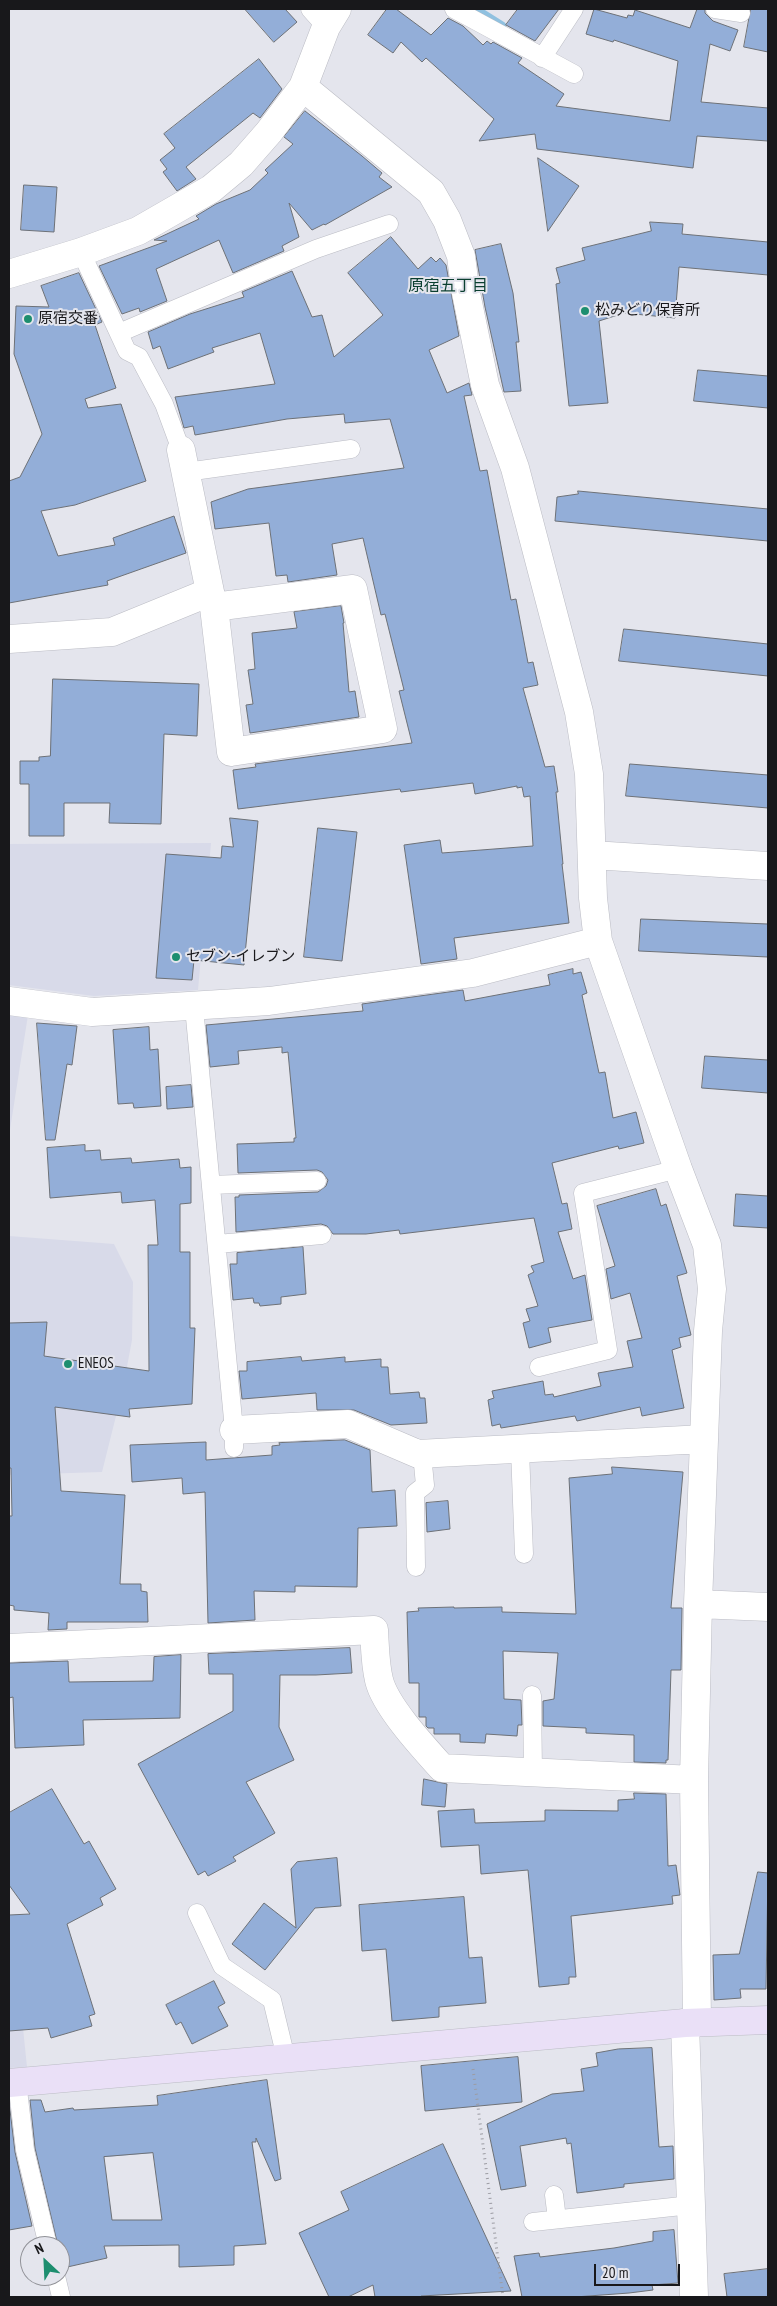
<!DOCTYPE html>
<html>
<head>
<meta charset="utf-8">
<style>
  body { margin:0 }
  #map { position:relative; width:777px; height:2306px; overflow:hidden; background:#e4e5ed; font-family:"PT Sans Narrow",sans-serif }
  canvas { display:block }
  .frame { position:absolute; inset:0; border:10px solid #18181b; pointer-events:none }
  .north { position:absolute; left:20px; top:2236px; width:50px; height:50px; box-sizing:border-box; background:#e4e5ed; border:1px solid #929399; border-radius:50%; rotate:335deg; font-size:14px; font-weight:700; line-height:20px; text-align:center; color:#18181b }
  .north::after { content:''; display:block; margin:auto; width:18px; height:22px; background:#1d8e6f; clip-path:polygon(50% 0,100% 100%,50% 72%,0 100%) }
  .scale { position:absolute; left:594px; top:2264px; width:86px; height:22px; box-sizing:border-box; border:2px solid #18181b; border-top:0; padding-left:6px; font-size:15px; line-height:18px; white-space:nowrap; color:#18181b; -webkit-text-stroke:4px #e4e5ed; paint-order:stroke }
</style>
</head>
<body>
<div id="map">
<canvas width="777" height="2306"></canvas>
<div class="frame"></div>
<div class="north">N</div>
<div class="scale">20 m</div>
</div>
<script>
const ctx = document.querySelector('canvas').getContext('2d');
ctx.lineJoin = 'round';
function fill(path, color) { ctx.fillStyle = color; ctx.fill(path, 'evenodd'); }
function strokePath(path, color, width, dash) { ctx.strokeStyle = color; ctx.lineWidth = width; ctx.lineCap = dash ? 'butt' : 'round'; ctx.setLineDash(dash || []); ctx.stroke(path); }
function label(font, color, halo, rows, align = 'center') {
  ctx.font = font + ' "PT Sans Narrow","Noto Sans JP",sans-serif'; ctx.lineWidth = 4; ctx.setLineDash([]); ctx.textBaseline = 'middle'; ctx.strokeStyle = halo; ctx.fillStyle = color; for (const [text, x, y, turn = 0] of rows) {
    ctx.save(); ctx.translate(x, y); ctx.rotate((+turn || 0) * Math.PI / 180); ctx.textAlign = isNaN(turn) ? turn : align; if (halo) ctx.strokeText(text, 0, 0); ctx.fillText(text, 0, 0); ctx.restore();
  }
}
const built = new Path2D(`
  M 211,843 L 198,990 L 94,996 L 9,985 L 9,844 Z
  M 9,1011 L 28,1015 L 9,1136 Z
  M 9,1236 L 114,1244 L 133,1282 L 132,1340 L 123,1388 L 102,1472 L 9,1475 Z
  M 9,1934 L 15,1950 L 27,2067 L 9,2068 Z`);
const stream = new Path2D(`
  M 475,9 L 502,26`);
const building = new Path2D(`
  M 245,9 L 285,9 L 297,22 L 274,42 Z
  M 387,9 L 396,9 L 431,35 L 448,18 L 463,26 L 483,45 L 487,41 L 491,44 L 493,42 L 522,58 L 518,63 L 564,94 L 556,106 L 670,121 L 678,61 L 614,40 L 613,42 L 586,34 L 594,9 L 627,18 L 628,15 L 633,16 L 635,10 L 690,28 L 697,9 L 705,9 L 705,13 L 713,21 L 738,30 L 730,51 L 710,44 L 701,102 L 768,108 L 768,141 L 697,136 L 693,168 L 537,149 L 535,134 L 479,141 L 494,119 L 426,58 L 422,62 L 401,42 L 393,53 L 368,35 Z
  M 518,9 L 559,9 L 535,41 L 506,25 Z
  M 751,9 L 768,9 L 768,52 L 744,47 Z
  M 259,59 L 282,89 L 260,118 L 253,113 L 186,167 L 196,179 L 177,191 L 163,172 L 167,169 L 160,160 L 175,148 L 164,134 Z
  M 305,111 L 362,156 L 382,173 L 379,177 L 392,187 L 325,225 L 324,224 L 312,230 L 289,203 L 299,237 L 282,246 L 284,251 L 233,273 L 219,240 L 156,269 L 167,301 L 140,312 L 139,308 L 122,314 L 99,266 L 167,241 L 154,240 L 199,219 L 196,216 L 216,204 L 250,190 L 268,173 L 265,170 L 293,144 L 284,137 Z
  M 538,158 L 579,186 L 548,231 Z
  M 24,185 L 57,187 L 54,232 L 21,230 Z
  M 650,222 L 683,224 L 682,234 L 768,242 L 768,275 L 679,267 L 675,318 L 624,313 L 599,321 L 608,403 L 569,406 L 556,284 L 560,283 L 556,268 L 585,260 L 582,248 L 651,231 Z
  M 391,237 L 418,269 L 431,257 L 436,262 L 440,258 L 446,265 L 459,336 L 429,350 L 447,393 L 469,383 L 472,395 L 464,396 L 480,471 L 487,470 L 511,600 L 516,599 L 528,663 L 533,662 L 538,685 L 523,688 L 545,767 L 554,766 L 558,792 L 556,792 L 563,864 L 562,864 L 569,923 L 454,938 L 457,959 L 421,964 L 404,845 L 440,840 L 442,853 L 533,846 L 530,796 L 524,797 L 522,787 L 517,788 L 517,786 L 475,794 L 473,783 L 401,792 L 400,789 L 238,809 L 233,770 L 256,767 L 255,764 L 412,743 L 399,691 L 404,690 L 385,614 L 381,615 L 363,538 L 332,544 L 337,575 L 288,582 L 287,575 L 276,576 L 269,523 L 215,529 L 211,502 L 248,489 L 404,468 L 390,419 L 345,423 L 344,414 L 287,419 L 195,435 L 193,426 L 184,428 L 175,397 L 275,384 L 260,333 L 212,348 L 214,352 L 168,369 L 160,346 L 153,349 L 148,332 L 190,314 L 244,297 L 242,292 L 292,271 L 312,317 L 322,315 L 334,357 L 383,315 L 348,273 Z
  M 501,244 L 513,293 L 519,342 L 516,342 L 521,391 L 504,392 L 485,307 L 475,250 Z
  M 79,273 L 102,322 L 95,325 L 116,388 L 85,399 L 88,408 L 121,404 L 146,481 L 75,505 L 41,511 L 58,556 L 115,545 L 113,538 L 174,516 L 186,553 L 107,581 L 108,585 L 9,603 L 9,481 L 20,477 L 42,434 L 14,354 L 16,306 L 49,307 L 41,286 Z
  M 698,370 L 768,376 L 768,408 L 694,401 Z
  M 578,491 L 768,509 L 768,541 L 555,521 L 557,497 L 578,494 Z
  M 341,606 L 344,623 L 343,623 L 349,692 L 355,691 L 359,717 L 250,733 L 246,705 L 253,704 L 248,670 L 255,669 L 252,633 L 297,628 L 294,612 Z
  M 624,629 L 768,644 L 768,676 L 619,661 Z
  M 53,679 L 199,684 L 197,736 L 164,734 L 161,824 L 109,823 L 110,803 L 64,803 L 64,836 L 29,836 L 29,784 L 20,784 L 20,761 L 39,761 L 39,757 L 50,756 Z
  M 630,764 L 768,775 L 768,808 L 626,796 Z
  M 230,818 L 258,821 L 244,965 L 194,960 L 192,980 L 156,978 L 166,854 L 221,858 L 222,846 L 233,847 Z
  M 318,828 L 357,832 L 342,961 L 304,957 Z
  M 641,919 L 768,924 L 768,957 L 639,951 Z
  M 573,969 L 573,974 L 581,972 L 587,993 L 582,995 L 599,1073 L 605,1072 L 613,1118 L 636,1112 L 644,1143 L 619,1149 L 618,1146 L 552,1163 L 562,1204 L 567,1203 L 572,1229 L 558,1232 L 573,1279 L 585,1275 L 592,1320 L 548,1328 L 551,1342 L 529,1348 L 523,1323 L 530,1321 L 526,1309 L 538,1306 L 528,1275 L 534,1272 L 531,1266 L 544,1262 L 534,1218 L 400,1234 L 399,1230 L 366,1234 L 333,1234 L 327,1226 L 321,1224 L 236,1232 L 235,1197 L 239,1197 L 239,1195 L 318,1192 L 326,1186 L 328,1180 L 322,1172 L 317,1170 L 238,1173 L 237,1144 L 294,1142 L 294,1138 L 296,1138 L 288,1052 L 282,1053 L 282,1047 L 238,1051 L 239,1064 L 210,1067 L 206,1025 L 363,1011 L 362,1004 L 463,990 L 465,1001 L 550,985 L 548,975 Z
  M 37,1023 L 77,1026 L 72,1065 L 67,1064 L 55,1140 L 46,1140 Z
  M 149,1027 L 150,1050 L 158,1049 L 161,1106 L 134,1108 L 133,1103 L 118,1104 L 113,1030 Z
  M 705,1056 L 768,1060 L 768,1093 L 702,1088 Z
  M 191,1085 L 193,1107 L 167,1109 L 166,1087 Z
  M 85,1145 L 85,1151 L 100,1150 L 101,1160 L 131,1158 L 132,1163 L 179,1159 L 180,1168 L 191,1167 L 191,1203 L 180,1204 L 180,1252 L 190,1252 L 190,1328 L 195,1328 L 192,1404 L 129,1409 L 130,1417 L 55,1407 L 61,1491 L 125,1495 L 120,1584 L 141,1584 L 141,1591 L 147,1592 L 148,1622 L 67,1622 L 67,1629 L 48,1630 L 49,1613 L 14,1610 L 14,1606 L 9,1605 L 9,1516 L 12,1516 L 11,1468 L 9,1468 L 9,1323 L 47,1322 L 44,1356 L 149,1371 L 148,1245 L 158,1245 L 155,1200 L 122,1203 L 121,1192 L 50,1198 L 47,1148 Z
  M 656,1189 L 661,1206 L 666,1204 L 687,1273 L 677,1276 L 691,1335 L 679,1338 L 681,1347 L 672,1350 L 684,1408 L 642,1416 L 640,1407 L 577,1421 L 575,1416 L 501,1428 L 500,1424 L 492,1426 L 488,1400 L 494,1398 L 492,1391 L 543,1381 L 545,1395 L 553,1394 L 554,1397 L 601,1386 L 598,1373 L 633,1367 L 627,1341 L 642,1338 L 630,1293 L 611,1299 L 606,1269 L 615,1266 L 597,1206 Z
  M 736,1194 L 768,1196 L 768,1228 L 734,1226 Z
  M 303,1247 L 306,1294 L 281,1297 L 281,1304 L 260,1306 L 259,1303 L 254,1303 L 253,1298 L 233,1300 L 230,1264 L 237,1264 L 237,1253 Z
  M 301,1357 L 302,1361 L 345,1357 L 345,1362 L 381,1359 L 381,1367 L 388,1367 L 390,1394 L 419,1392 L 420,1398 L 425,1398 L 427,1423 L 391,1425 L 354,1410 L 317,1410 L 316,1393 L 242,1399 L 239,1371 L 247,1371 L 247,1362 Z
  M 345,1440 L 370,1450 L 372,1492 L 395,1490 L 397,1526 L 358,1528 L 357,1587 L 295,1586 L 295,1592 L 254,1591 L 255,1620 L 208,1623 L 205,1492 L 183,1494 L 182,1478 L 132,1482 L 130,1445 L 206,1442 L 206,1460 L 272,1455 L 272,1446 L 280,1445 L 279,1443 Z
  M 612,1467 L 683,1472 L 671,1608 L 682,1608 L 681,1670 L 671,1670 L 668,1760 L 666,1760 L 666,1763 L 634,1762 L 634,1735 L 586,1733 L 586,1728 L 543,1726 L 543,1701 L 554,1699 L 558,1653 L 503,1651 L 504,1699 L 521,1700 L 522,1725 L 518,1725 L 517,1736 L 486,1734 L 485,1743 L 460,1742 L 460,1734 L 434,1734 L 434,1728 L 428,1728 L 426,1726 L 426,1717 L 419,1717 L 419,1683 L 409,1683 L 407,1612 L 419,1611 L 418,1608 L 454,1607 L 454,1608 L 502,1607 L 502,1612 L 576,1614 L 569,1478 L 612,1474 Z
  M 448,1501 L 450,1529 L 427,1532 L 426,1503 Z
  M 350,1648 L 352,1673 L 316,1675 L 280,1675 L 279,1727 L 294,1760 L 246,1782 L 275,1833 L 233,1857 L 236,1861 L 208,1876 L 205,1871 L 198,1875 L 138,1764 L 233,1711 L 233,1674 L 209,1674 L 208,1654 Z
  M 181,1655 L 180,1718 L 83,1720 L 84,1745 L 15,1748 L 13,1697 L 9,1698 L 9,1663 L 68,1661 L 69,1682 L 153,1681 L 154,1657 Z
  M 424,1779 L 447,1784 L 445,1807 L 422,1805 Z
  M 52,1789 L 84,1844 L 89,1841 L 116,1889 L 100,1898 L 103,1905 L 67,1924 L 95,2014 L 89,2016 L 92,2026 L 51,2038 L 48,2028 L 9,2031 L 9,1915 L 30,1914 L 9,1885 L 9,1813 Z
  M 634,1793 L 666,1794 L 668,1866 L 676,1865 L 680,1895 L 672,1896 L 673,1904 L 571,1916 L 576,1977 L 569,1977 L 569,1984 L 539,1987 L 528,1870 L 481,1874 L 479,1845 L 441,1847 L 438,1811 L 474,1809 L 475,1823 L 545,1821 L 545,1810 L 618,1811 L 618,1800 L 634,1799 Z
  M 337,1858 L 341,1906 L 315,1908 L 265,1970 L 232,1944 L 264,1903 L 296,1928 L 291,1869 L 297,1862 Z
  M 758,1872 L 768,1873 L 766,1989 L 740,1989 L 741,1998 L 714,2000 L 713,1955 L 739,1954 Z
  M 464,1897 L 469,1958 L 482,1957 L 486,2003 L 439,2007 L 439,2017 L 392,2021 L 386,1949 L 362,1951 L 359,1905 Z
  M 214,1981 L 225,2003 L 218,2007 L 228,2026 L 192,2044 L 181,2022 L 176,2025 L 166,2005 Z
  M 652,2048 L 659,2147 L 673,2146 L 674,2179 L 624,2184 L 624,2187 L 577,2193 L 571,2143 L 567,2144 L 566,2138 L 520,2146 L 526,2186 L 501,2190 L 487,2124 L 552,2094 L 584,2091 L 581,2069 L 598,2066 L 596,2053 L 618,2049 Z
  M 518,2057 L 522,2102 L 425,2111 L 421,2066 Z
  M 267,2080 L 281,2179 L 275,2181 L 256,2138 L 256,2142 L 252,2142 L 266,2244 L 234,2246 L 234,2265 L 179,2267 L 179,2245 L 104,2246 L 107,2258 L 63,2268 L 60,2246 L 58,2246 L 35,2148 L 30,2100 L 41,2100 L 45,2112 L 73,2108 L 74,2110 L 158,2105 L 157,2096 ZM 153,2153 L 162,2220 L 112,2220 L 104,2157 Z
  M 9,2102 L 15,2152 L 32,2226 L 9,2230 Z
  M 443,2144 L 511,2291 L 421,2296 L 421,2297 L 375,2297 L 373,2285 L 348,2297 L 329,2297 L 299,2233 L 349,2210 L 341,2192 Z
  M 674,2230 L 678,2283 L 652,2285 L 653,2290 L 629,2293 L 575,2297 L 522,2297 L 514,2256 L 539,2253 L 540,2257 L 614,2248 L 653,2241 L 653,2232 Z
  M 768,2269 L 768,2297 L 727,2297 L 724,2274 Z`);
const path = new Path2D(`
  M 473,2069 L 503,2297`);
const lane = new Path2D(`
  M 310,9 L 326,27
  M 454,9 L 574,74
  M 715,9 L 741,13
  M 542,58 L 574,9
  M 81,252 L 127,351 L 139,357 L 164,404 L 181,450
  M 119,333 L 316,249 L 389,224
  M 186,472 L 351,449
  M 194,1007 L 234,1430 L 234,1448
  M 211,1185 L 317,1181
  M 217,1244 L 322,1235
  M 539,1367 L 608,1350 L 583,1193 L 678,1169
  M 520,1450 L 524,1554
  M 416,1567 L 415,1493 L 425,1485 L 422,1454
  M 532,1695 L 533,1772
  M 197,1913 L 222,1966 L 272,2000 L 286,2058
  M 17,2081 L 25,2150 L 48,2246
  M 554,2195 L 557,2219
  M 533,2222 L 691,2205
  M 56,2276 L 61,2297`);
const street = new Path2D(`
  M 337,9 L 326,27 L 303,87 L 431,192 L 447,220 L 461,256 L 465,288 L 485,385 L 515,468 L 579,712 L 589,774 L 593,898 L 598,941 L 678,1169 L 707,1245 L 712,1289 L 708,1331 L 698,1604 L 694,1780 L 697,2022
  M 9,274 L 81,252 L 138,231 L 211,189 L 241,164 L 269,132 L 303,87
  M 181,450 L 210,592 L 214,607 L 231,752 L 383,729 L 353,589 L 214,607
  M 9,639 L 112,632 L 210,592
  M 592,855 L 768,866
  M 9,1001 L 92,1012 L 269,1001 L 473,973 L 598,941
  M 234,1430 L 348,1424 L 418,1454 L 704,1439
  M 698,1604 L 768,1607
  M 9,1648 L 374,1630 C 375,1646 375,1664 379,1680 C 385,1706 424,1748 442,1768 L 694,1780
  M 685,2023 L 694,2297`);
const secondary = new Path2D(`
  M 9,2083 L 685,2023 L 768,2020`);
const markers = [
  [585,311,5,"#1d8e6f"],
  [28,319,5,"#1d8e6f"],
  [176,957,5,"#1d8e6f"],
  [68,1364,5,"#1d8e6f"]
];
const poiNames = [
  ["松みどり保育所",595,311],
  ["原宿交番",38,319],
  ["セブン-イレブン",186,957],
  ["ENEOS",78,1364]
];
const neighbourhoodNames = [
  ["原宿五丁目",448,286]
];
fill(built, '#d8dae9');
strokePath(stream, '#90c1e0', 9);
fill(building, '#93aed8');
strokePath(building, '#6d7177', 1);
strokePath(lane, '#bbbcc4', 19);
strokePath(street, '#bbbcc4', 29);
strokePath(secondary, '#bbbcc4', 29);
strokePath(path, '#9c9ca3', 3, [1, 4]);
strokePath(lane, '#fff', 18);
strokePath(street, '#fff', 28);
strokePath(secondary, '#eae0f7', 28);
for (const [x, y, r, color] of markers) { const dot = new Path2D(); dot.arc(x, y, r, 0, 2 * Math.PI); ctx.fillStyle = color; ctx.fill(dot); strokePath(dot, '#e4e5ed', 2); }
label('15px', '#18181b', '#e4e5ed', poiNames, 'left');
label('16px', '#0a3f30', '#e4e5ed', neighbourhoodNames);
</script>
</body>
</html>
